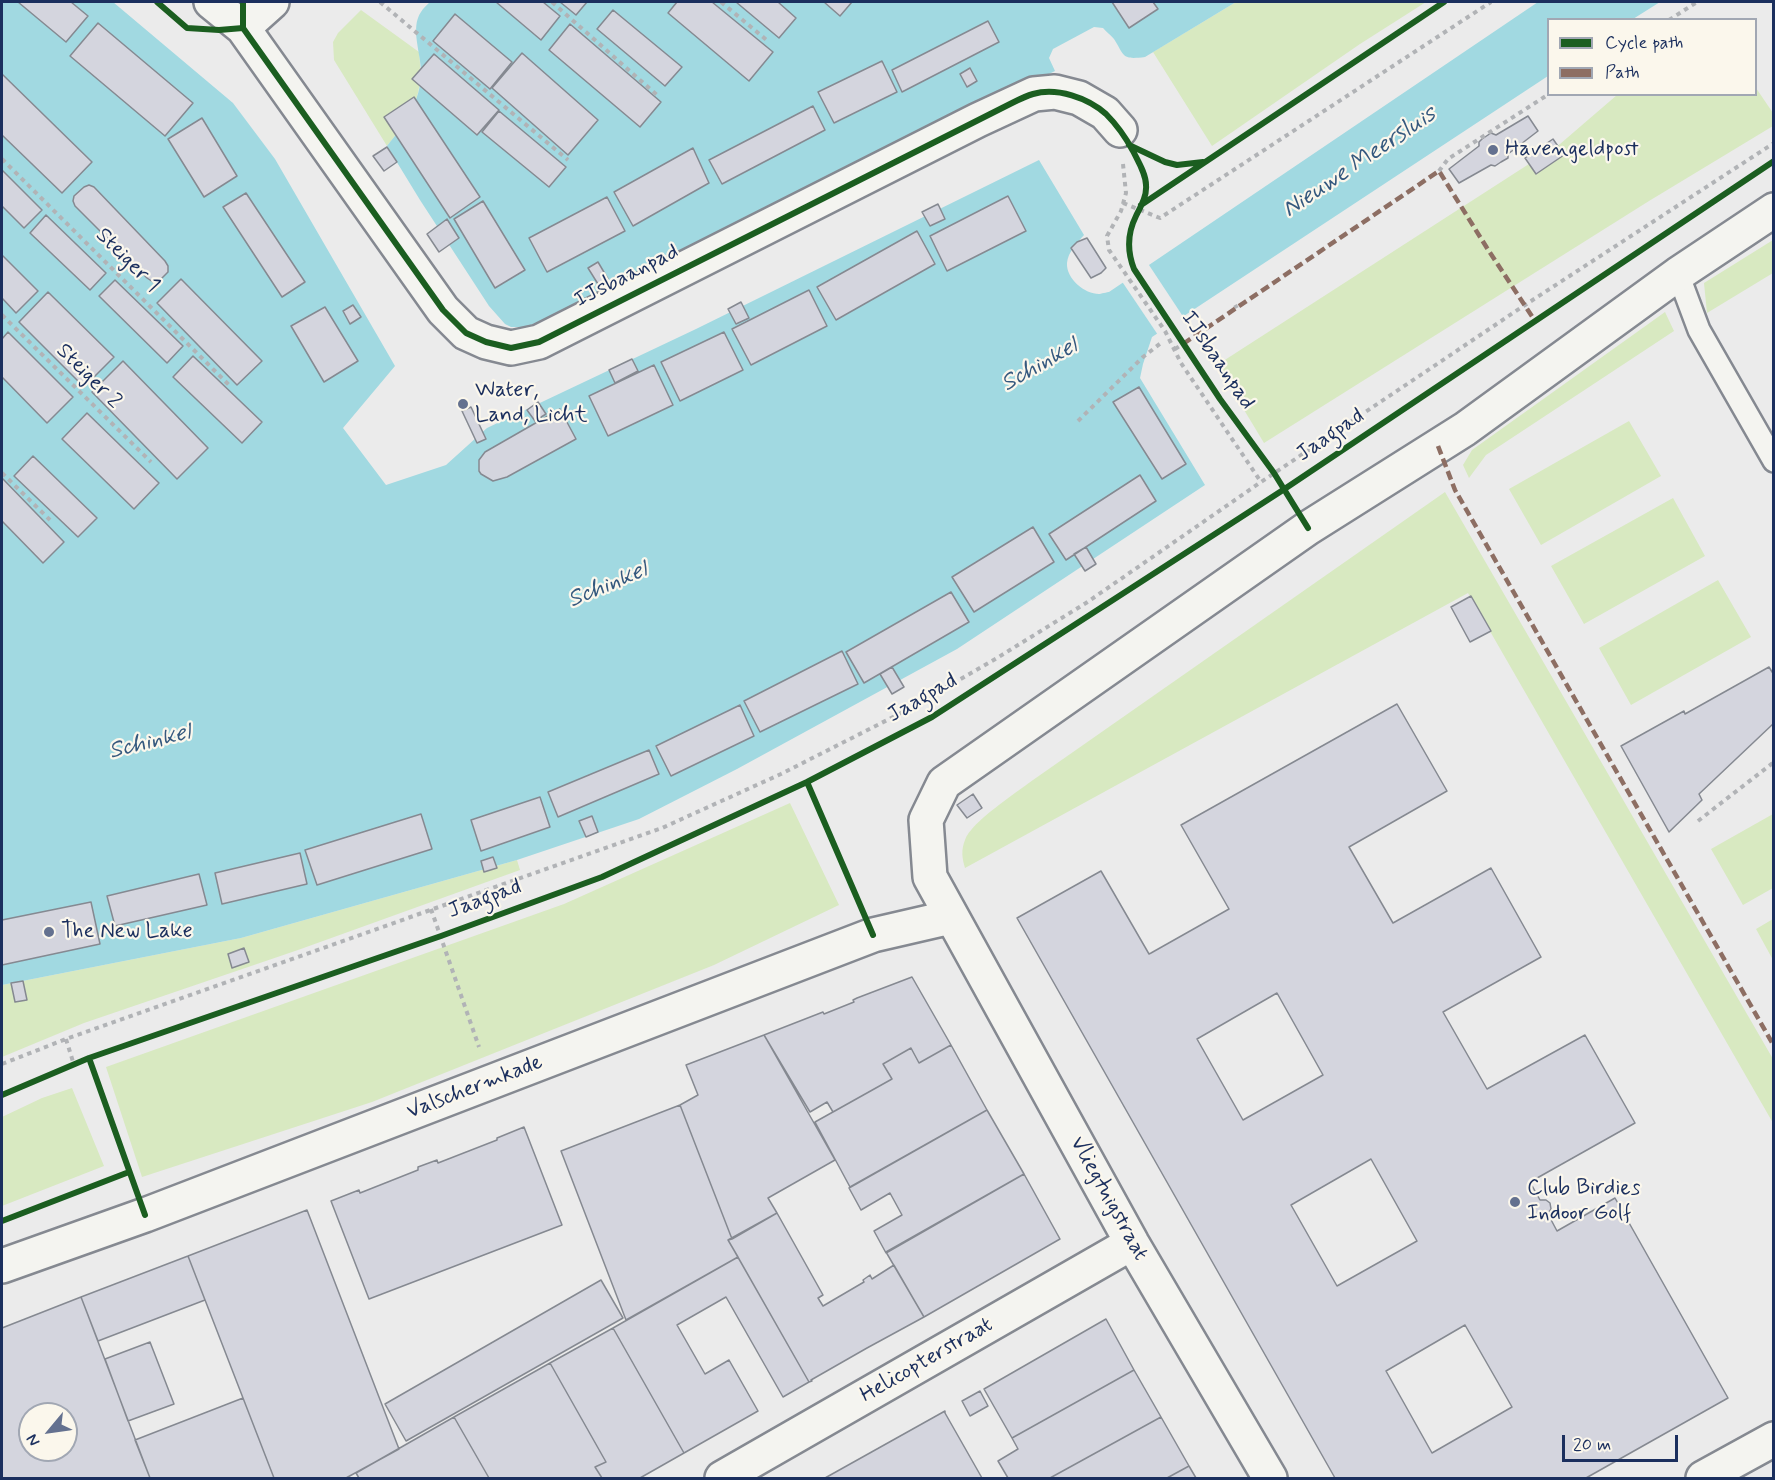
<!DOCTYPE html>
<html>
<head>
<meta charset="utf-8">
<style>
  body { margin:0 }
  #map { position:relative; width:1775px; height:1480px; overflow:hidden; background:#ebebeb; font-family:Mynerve,sans-serif }
  canvas { display:block }
  .frame { position:absolute; inset:0; border:3px solid #1b2f5e; pointer-events:none }
  .legend { position:absolute; left:1547px; top:18px; width:210px; height:78px; box-sizing:border-box; background:#fbf7ec; border:2px solid #a1a7b3; margin:0; padding:8px 10px; list-style:none; font-size:18px; color:#1b2f5e }
  .legend li { display:flex; align-items:center; gap:12px; height:30px }
  .legend b { width:30px; border:2px solid #a1a7b3 }
  .north { position:absolute; left:18px; top:1402px; width:60px; height:60px; box-sizing:border-box; background:#fbf7ec; border:2px solid #a1a7b3; border-radius:50%; rotate:241deg; font-size:16px; font-weight:700; line-height:24px; text-align:center; color:#1b2f5e }
  .north::after { content:''; display:block; margin:auto; width:21px; height:27px; background:#64718f; clip-path:polygon(50% 0,100% 100%,50% 72%,0 100%) }
  .scale { position:absolute; left:1562px; top:1435px; width:116px; height:27px; box-sizing:border-box; border:3px solid #1b2f5e; border-top:0; padding-left:8px; font-size:18px; line-height:21px; white-space:nowrap; color:#1b2f5e; -webkit-text-stroke:4px #fbf7ec; paint-order:stroke }
</style>
</head>
<body>
<div id="map">
<canvas width="1775" height="1480"></canvas>
<div class="frame"></div>
<ul class="legend">
<li><b style="height:8px;background:#1b5e20"></b>Cycle path</li>
<li><b style="height:8px;background:#8d6e63"></b>Path</li>
</ul>
<div class="north">N</div>
<div class="scale">20 m</div>
</div>
<script>
const ctx = document.querySelector('canvas').getContext('2d');
ctx.lineJoin = 'round';
function fill(path, color) { ctx.fillStyle = color; ctx.fill(path, 'evenodd'); }
function strokePath(path, color, width, dash) { ctx.strokeStyle = color; ctx.lineWidth = width; ctx.lineCap = dash ? 'butt' : 'round'; ctx.setLineDash(dash || []); ctx.stroke(path); }
function label(font, color, halo, rows, align = 'center') {
  ctx.font = font + ' Mynerve,sans-serif'; ctx.lineWidth = 4.5; ctx.setLineDash([]); ctx.textBaseline = 'middle'; ctx.strokeStyle = halo; ctx.fillStyle = color; for (const [text, x, y, turn = 0] of rows) {
    ctx.save(); ctx.translate(x, y); ctx.rotate((+turn || 0) * Math.PI / 180); ctx.textAlign = isNaN(turn) ? turn : align; if (halo) ctx.strokeText(text, 0, 0); ctx.fillText(text, 0, 0); ctx.restore();
  }
}
const green = new Path2D(`
  M 1236,2 L 1426,2 L 1360,44 L 1212,146 L 1153,52 Z
  M 361,10 L 419,52 C 424,95 414,113 387,146 L 334,60 L 333,42 L 338,33 Z
  M 1756,88 L 1773,113 L 1773,126 L 1649,201 L 1264,443 L 1217,365 L 1560,144 L 1617,95 L 1756,94 Z
  M 1773,240 L 1773,273 L 1707,313 L 1704,283 Z
  M 1665,312 L 1674,331 L 1486,455 L 1469,478 L 1463,465 L 1472,450 Z
  M 1629,421 L 1661,476 L 1541,545 L 1509,489 Z
  M 1445,492 L 1773,1059 L 1773,1123 L 1468,593 L 965,868 C 962,858 961,850 965,840 C 971,822 1016,793 1033,780 Z
  M 1673,498 L 1705,556 L 1584,624 L 1551,566 Z
  M 1718,580 L 1751,637 L 1631,705 L 1599,648 Z
  M 790,803 L 839,905 L 714,965 L 372,1102 L 142,1177 L 106,1067 L 564,904 Z
  M 1773,814 L 1773,888 L 1743,905 L 1711,849 Z
  M 517,860 L 520,870 L 298,950 L 84,1023 L 2,1057 L 2,985 L 241,938 Z
  M 1773,919 L 1773,960 L 1756,929 Z
  M 72,1088 L 104,1166 L 2,1206 L 2,1117 L 42,1098 Z`);
const water = new Path2D(`
  M 2,2 L 113,2 L 233,103 L 275,159 L 395,366 L 343,428 L 386,485 L 446,465 L 487,428 L 696,329 L 1039,160 L 1084,235 C 1077,243 1068,252 1067,263 C 1066,279 1085,294 1099,294 C 1100,294 1108,292 1109,292 L 1538,2 L 1660,2 L 1633,19 L 1548,20 L 1548,76 L 1152,337 L 1143,364 L 1140,378 L 1205,485 L 957,649 L 737,769 L 639,819 L 517,860 L 241,938 L 2,985 Z
  M 430,2 L 1236,2 L 1145,57 C 1121,60 1125,56 1114,39 C 1111,35 1106,32 1103,28 L 1094,27 L 1053,49 L 1049,58 L 1055,71 L 612,290 L 526,327 L 511,327 L 505,324 L 489,306 L 420,200 L 387,146 C 405,124 421,101 421,72 C 421,53 410,28 421,12 C 423,8 427,5 430,2 Z`);
const pier = new Path2D(`
  M 1147,262 L 1184,318 L 1158,335 L 1121,280 Z`);
const building = new Path2D(`
  M 18,2 L 71,2 L 88,16 L 66,42 Z
  M 496,2 L 543,2 L 560,16 L 541,40 Z
  M 560,2 L 587,2 L 576,15 Z
  M 677,2 L 712,2 L 773,52 L 749,81 L 668,13 Z
  M 736,2 L 778,2 L 796,18 L 779,38 Z
  M 824,2 L 852,2 L 840,16 Z
  M 1112,2 L 1153,2 L 1158,9 L 1129,28 Z
  M 613,10 L 682,67 L 665,86 L 597,29 Z
  M 455,14 L 512,62 L 490,89 L 433,41 Z
  M 988,21 L 999,42 L 902,92 L 892,70 Z
  M 98,23 L 193,103 L 165,136 L 70,56 Z
  M 570,24 L 661,102 L 640,127 L 549,50 Z
  M 522,53 L 598,120 L 568,155 L 492,88 Z
  M 434,54 L 499,110 L 477,135 L 412,79 Z
  M 882,61 L 897,92 L 834,123 L 818,92 Z
  M 970,68 L 977,81 L 967,87 L 960,74 Z
  M 2,74 L 92,162 L 62,193 L 2,135 Z
  M 414,97 L 480,197 L 450,218 L 384,117 Z
  M 813,106 L 825,130 L 722,184 L 709,160 Z
  M 499,111 L 566,167 L 549,187 L 482,132 Z
  M 1528,116 L 1538,131 L 1508,154 L 1508,158 L 1501,162 L 1495,166 L 1491,165 L 1459,183 L 1449,169 L 1479,146 L 1479,142 L 1482,139 L 1491,133 L 1496,135 Z
  M 202,118 L 237,176 L 204,197 L 168,139 Z
  M 1553,139 L 1564,155 L 1536,174 L 1525,158 Z
  M 387,147 L 397,162 L 384,171 L 373,156 Z
  M 693,148 L 709,183 L 633,226 L 614,192 Z
  M 2,170 L 42,210 L 24,228 L 2,206 Z
  M 89,185 L 94,187 L 165,261 L 168,266 L 168,272 L 160,280 L 153,282 L 147,278 L 75,206 L 73,201 L 74,196 L 84,187 Z
  M 246,193 L 305,282 L 282,297 L 223,207 Z
  M 1008,196 L 1026,231 L 947,271 L 930,236 Z
  M 607,197 L 625,231 L 547,272 L 529,238 Z
  M 483,201 L 525,270 L 495,288 L 454,219 Z
  M 938,204 L 945,219 L 930,226 L 922,212 Z
  M 46,215 L 106,273 L 90,290 L 30,233 Z
  M 447,219 L 459,238 L 439,252 L 427,234 Z
  M 917,231 L 935,264 L 836,320 L 817,287 Z
  M 1087,238 L 1106,268 L 1101,273 L 1091,278 L 1071,248 L 1077,242 Z
  M 2,255 L 38,291 L 16,313 L 2,298 Z
  M 598,262 L 608,279 L 598,284 L 588,268 Z
  M 181,279 L 262,361 L 237,385 L 157,303 Z
  M 115,280 L 183,346 L 167,363 L 99,296 Z
  M 809,290 L 827,326 L 751,365 L 732,329 Z
  M 48,292 L 114,357 L 84,387 L 19,322 Z
  M 741,302 L 749,318 L 736,324 L 728,309 Z
  M 353,305 L 361,317 L 350,324 L 343,311 Z
  M 325,307 L 358,361 L 324,382 L 291,326 Z
  M 8,332 L 73,397 L 47,423 L 2,377 L 2,339 Z
  M 724,332 L 743,370 L 680,401 L 661,362 Z
  M 193,356 L 262,422 L 242,443 L 173,377 Z
  M 632,359 L 638,371 L 615,383 L 609,370 Z
  M 123,361 L 208,448 L 177,479 L 92,392 Z
  M 654,365 L 673,405 L 608,436 L 589,396 Z
  M 1139,387 L 1186,464 L 1162,479 L 1113,402 Z
  M 538,402 L 546,414 L 535,421 L 527,410 Z
  M 471,407 L 486,439 L 477,443 L 462,411 Z
  M 560,409 L 576,439 L 507,477 L 493,481 L 481,474 L 479,471 L 479,460 L 485,452 Z
  M 87,413 L 159,483 L 134,509 L 62,439 Z
  M 33,456 L 97,518 L 78,537 L 14,476 Z
  M 1140,475 L 1156,501 L 1066,560 L 1049,534 Z
  M 2,478 L 64,542 L 43,563 L 2,521 Z
  M 1033,527 L 1054,562 L 974,612 L 952,577 Z
  M 1086,547 L 1096,564 L 1085,571 L 1074,554 Z
  M 951,592 L 969,622 L 864,683 L 846,652 Z
  M 1471,596 L 1491,631 L 1470,642 L 1451,607 Z
  M 842,651 L 858,684 L 760,732 L 744,701 Z
  M 892,667 L 904,687 L 892,694 L 880,674 Z
  M 1769,667 L 1774,675 L 1774,723 L 1699,794 L 1702,800 L 1669,832 L 1621,746 L 1684,711 L 1685,714 Z
  M 1397,704 L 1447,791 L 1349,847 L 1393,923 L 1491,868 L 1541,957 L 1443,1012 L 1487,1089 L 1585,1035 L 1635,1123 L 1530,1182 L 1540,1200 L 1546,1200 L 1550,1203 L 1551,1209 L 1548,1214 L 1557,1231 L 1615,1198 L 1728,1398 L 1586,1478 L 1335,1478 L 1017,918 L 1101,871 L 1149,954 L 1151,953 L 1229,909 L 1181,825 ZM 1277,993 L 1323,1075 L 1243,1120 L 1197,1039 ZM 1371,1159 L 1417,1241 L 1337,1286 L 1291,1205 ZM 1465,1325 L 1512,1407 L 1432,1453 L 1386,1371 Z
  M 740,705 L 754,736 L 671,776 L 656,746 Z
  M 649,750 L 659,774 L 558,817 L 548,792 Z
  M 973,794 L 982,808 L 967,818 L 957,805 Z
  M 540,797 L 550,827 L 481,851 L 471,820 Z
  M 421,814 L 432,849 L 317,885 L 305,850 Z
  M 592,816 L 598,832 L 586,837 L 579,821 Z
  M 300,853 L 307,884 L 222,904 L 215,873 Z
  M 493,857 L 497,868 L 484,872 L 481,861 Z
  M 199,874 L 207,905 L 115,926 L 107,896 Z
  M 91,902 L 100,944 L 2,965 L 2,920 Z
  M 244,948 L 249,962 L 232,968 L 228,954 Z
  M 912,977 L 951,1045 L 919,1063 L 911,1048 L 883,1064 L 892,1079 L 833,1112 L 827,1102 L 810,1112 L 764,1035 L 823,1012 L 824,1014 L 854,1002 L 853,1000 L 857,998 Z
  M 23,981 L 27,1000 L 15,1002 L 11,983 Z
  M 764,1035 L 835,1160 L 768,1198 L 777,1213 L 732,1239 L 680,1105 L 698,1095 L 686,1065 Z
  M 951,1045 L 987,1110 L 850,1187 L 815,1122 L 892,1079 L 883,1064 L 911,1048 L 919,1063 Z
  M 680,1105 L 732,1239 L 728,1240 L 738,1257 L 626,1320 L 561,1151 Z
  M 987,1110 L 1024,1174 L 886,1253 L 874,1231 L 902,1215 L 890,1193 L 861,1210 L 849,1188 Z
  M 524,1127 L 562,1225 L 369,1299 L 331,1201 L 359,1190 L 360,1193 L 418,1170 L 418,1167 L 437,1160 L 438,1163 L 497,1140 L 497,1138 Z
  M 1024,1174 L 1060,1239 L 924,1317 L 886,1252 Z
  M 307,1210 L 399,1449 L 346,1478 L 274,1478 L 188,1256 Z
  M 777,1213 L 823,1295 L 818,1298 L 823,1306 L 864,1282 L 863,1280 L 870,1275 L 872,1279 L 894,1265 L 924,1317 L 867,1348 L 811,1380 L 812,1381 L 809,1382 L 728,1240 Z
  M 188,1256 L 205,1300 L 98,1341 L 81,1297 Z
  M 738,1257 L 809,1382 L 783,1397 L 726,1297 L 677,1325 L 705,1374 L 729,1360 L 758,1411 L 684,1453 L 613,1328 Z
  M 601,1280 L 623,1318 L 406,1441 L 385,1404 Z
  M 81,1297 L 150,1478 L 2,1478 L 2,1328 ZM 30,1414 L 66,1414 L 66,1450 L 30,1450 Z
  M 1106,1319 L 1134,1370 L 1012,1438 L 984,1389 Z
  M 613,1328 L 684,1453 L 640,1478 L 602,1478 L 595,1467 L 606,1462 L 550,1363 Z
  M 150,1342 L 174,1404 L 128,1421 L 105,1359 Z
  M 550,1363 L 606,1462 L 595,1467 L 602,1478 L 489,1478 L 454,1417 Z
  M 1134,1370 L 1161,1417 L 1050,1478 L 1008,1478 L 998,1461 L 1018,1449 L 1012,1438 Z
  M 980,1391 L 988,1406 L 970,1416 L 962,1401 Z
  M 243,1398 L 274,1478 L 150,1478 L 135,1440 Z
  M 945,1411 L 945,1413 L 982,1478 L 825,1478 Z
  M 454,1417 L 489,1478 L 359,1478 L 356,1473 Z
  M 1161,1417 L 1189,1466 L 1167,1478 L 1050,1478 Z
  M 1189,1466 L 1196,1478 L 1167,1478 Z`);
const path = new Path2D(`
  M 380,2 L 568,160
  M 552,2 L 658,96
  M 721,2 L 769,42
  M 1669,20 L 1697,2
  M 2,159 L 230,386
  M 1123,164 L 1126,193 L 1121,211 L 1107,236 L 1109,250 L 1165,331 L 1181,363 L 1261,482
  M 1439,171 L 1448,159 L 1549,94
  M 1123,203 L 1160,218 L 1491,2
  M 1235,305 L 1237,308
  M 2,315 L 151,462
  M 1175,349 L 1183,344
  M 1078,421 L 1143,357 L 1161,343
  M 2,473 L 50,520
  M 1698,821 L 1774,762
  M 431,909 L 479,1047
  M 66,1039 L 74,1065
  M 2,1064 L 66,1039 L 662,828 L 781,774 L 905,711 L 997,658 L 1086,603 L 1261,482 L 1525,305 L 1774,143`);
const service = new Path2D(`
  M 1678,274 L 1699,330 L 1774,461`);
const minor = new Path2D(`
  M 211,2 L 243,28 L 443,310 L 466,333 L 486,342 L 511,348 L 539,342 L 978,120 L 1034,94 L 1055,92 L 1079,98 L 1105,113 L 1120,130
  M 243,28 L 272,2
  M 2,1266 L 145,1215 L 873,935 L 951,917
  M 722,1478 L 1132,1243
  M 1270,1478 L 1132,1243 L 930,877 L 926,820 L 944,783 L 1308,528 L 1465,429 L 1678,274 L 1774,210
  M 1703,1478 L 1774,1439`);
const quiet = new Path2D(`
  M 1183,344 L 1439,171 L 1487,248 L 1535,321
  M 1438,446 L 1455,490 L 1774,1046`);
const cycleway = new Path2D(`
  M 157,2 L 187,28 L 219,30 L 243,28
  M 243,2 L 243,28 L 443,310 L 466,333 L 486,342 L 511,348 L 539,342 L 1012,103 C 1018,100 1026,96 1033,94 C 1057,87 1088,98 1106,114 C 1117,125 1126,138 1133,151 C 1138,161 1146,174 1146,185 C 1147,196 1141,206 1136,216 C 1127,234 1127,251 1134,269 L 1220,399 L 1274,473 L 1308,528
  M 1129,145 L 1165,162 L 1177,165 L 1203,162
  M 1141,205 L 1444,2
  M 807,782 L 873,935
  M 89,1058 L 145,1215
  M 2,1095 L 89,1058 L 441,936 L 602,877 L 807,782 L 932,717 L 1283,490 L 1774,161
  M 2,1221 L 129,1172`);
const markers = [
  [1493,150,6,"#64718f"],
  [463,404,6,"#64718f"],
  [49,932,6,"#64718f"],
  [1515,1202,6,"#64718f"]
];
const poiNames = [
  ["Havengeldpost",1505,150],
  ["Water,",475,391],
  ["Land, Licht",475,416],
  ["The New Lake",61,932],
  ["Club Birdies",1527,1189],
  ["Indoor Golf",1527,1214]
];
const streetNames = [
  ["Steiger 1",127,261,45],
  ["IJsbaanpad",627,277,-27],
  ["IJsbaanpad",1217,361,56],
  ["Steiger 2",88,377,45],
  ["Jaagpad",1331,436,-34],
  ["Jaagpad",923,699,-30],
  ["Jaagpad",485,900,-20],
  ["Valschermkade",475,1088,-21],
  ["Vliegtuigstraat",1108,1199,61],
  ["Helicopterstraat",927,1361,-30]
];
const waterNames = [
  ["Nieuwe Meersluis",1360,163,-34],
  ["Schinkel",1040,366,-30],
  ["Schinkel",608,586,-23],
  ["Schinkel",150,743,-14]
];
fill(green, '#d8e9c1');
fill(water, '#a1d9e1');
fill(pier, '#ebebeb');
fill(building, '#d4d5de');
strokePath(building, '#858991', 1.5);
strokePath(service, '#858991', 26);
strokePath(minor, '#858991', 38);
strokePath(path, '#b1b3b6', 4, [4.5, 4.5]);
strokePath(service, '#f4f4f0', 21);
strokePath(minor, '#f4f4f0', 33);
strokePath(quiet, '#8d6e63', 4.5, [9, 4.5]);
strokePath(cycleway, '#1b5e20', 6);
for (const [x, y, r, color] of markers) { const dot = new Path2D(); dot.arc(x, y, r, 0, 2 * Math.PI); ctx.fillStyle = color; ctx.fill(dot); strokePath(dot, '#fbf7ec', 2); }
label('22px', '#1b2f5e', '#fbf7ec', poiNames, 'left');
label('22px', '#1b2f5e', '#fbf7ec', streetNames);
label('italic 24px', '#34587e', '#fbf7ec', waterNames);
</script>
</body>
</html>
